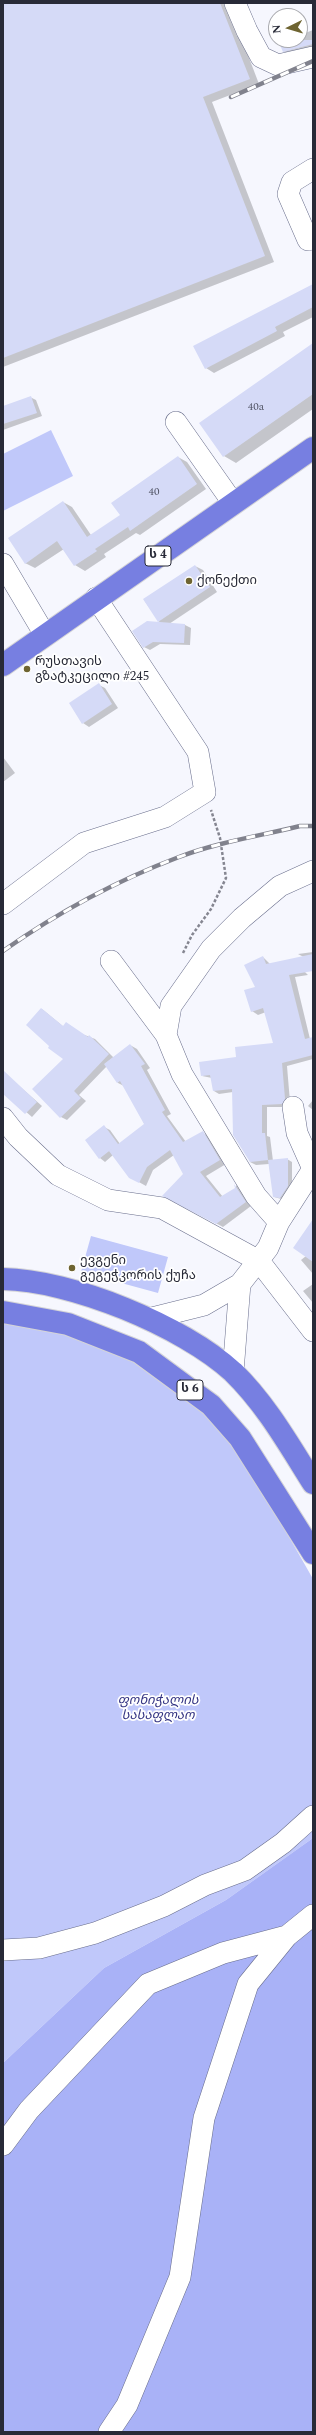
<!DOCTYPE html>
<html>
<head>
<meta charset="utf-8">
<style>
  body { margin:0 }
  #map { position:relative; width:316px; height:2435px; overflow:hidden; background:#f6f7fe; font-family:Spectral,serif }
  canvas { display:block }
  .frame { position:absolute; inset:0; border:4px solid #282a37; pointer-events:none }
  .north { position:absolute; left:268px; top:8px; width:40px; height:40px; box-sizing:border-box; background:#fff; border:1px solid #a9aaaf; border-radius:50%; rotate:265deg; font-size:11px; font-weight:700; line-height:16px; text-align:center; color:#282a37 }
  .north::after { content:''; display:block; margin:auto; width:14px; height:18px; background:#6e6431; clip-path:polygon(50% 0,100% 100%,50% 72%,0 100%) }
</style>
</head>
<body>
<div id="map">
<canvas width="316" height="2435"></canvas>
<div class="frame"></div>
<div class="north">N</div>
</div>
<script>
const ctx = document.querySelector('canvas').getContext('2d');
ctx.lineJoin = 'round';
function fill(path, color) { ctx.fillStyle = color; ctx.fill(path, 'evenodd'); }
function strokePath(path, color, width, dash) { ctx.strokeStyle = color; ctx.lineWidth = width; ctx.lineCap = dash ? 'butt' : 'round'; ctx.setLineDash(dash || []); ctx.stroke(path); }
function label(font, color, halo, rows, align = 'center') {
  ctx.font = font + ' Spectral,"Noto Sans Georgian",serif'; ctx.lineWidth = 3.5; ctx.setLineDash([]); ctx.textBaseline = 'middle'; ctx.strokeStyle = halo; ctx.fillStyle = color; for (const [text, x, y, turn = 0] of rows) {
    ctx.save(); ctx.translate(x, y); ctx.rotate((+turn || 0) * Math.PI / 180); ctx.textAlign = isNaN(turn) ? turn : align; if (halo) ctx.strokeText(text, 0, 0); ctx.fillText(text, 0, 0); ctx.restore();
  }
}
const green = new Path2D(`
  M 51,430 L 73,476 L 3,511 L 3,454 Z
  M 91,1236 L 168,1257 L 158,1293 L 81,1272 Z
  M 3,1320 L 79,1332 L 133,1353 L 234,1440 L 313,1579 L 313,1838 L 226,1900 L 104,1968 L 3,2063 Z`);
const forest = new Path2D(`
  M 313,1838 L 313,2432 L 3,2432 L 3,2063 L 104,1968 L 226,1900 Z`);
const shadow = new Path2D(`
  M 3,3 L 228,3 L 259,84 L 212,102 L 274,262 L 3,367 Z
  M 313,30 L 313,49 L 289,54 L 283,51 L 289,40 L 300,40 L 300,35 Z
  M 313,285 L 313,317 L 283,332 L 285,336 L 214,373 L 206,368 Z
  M 313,344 L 313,409 L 236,463 L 224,456 L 201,423 Z
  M 30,397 L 36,400 L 42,416 L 3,430 L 3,407 Z
  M 178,457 L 187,462 L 206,489 L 140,535 L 136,533 L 104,554 L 106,557 L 85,571 L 75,565 L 64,549 L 35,568 L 25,563 L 63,502 L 72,507 L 91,535 L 121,516 Z
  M 195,566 L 203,570 L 217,592 L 169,624 L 185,625 L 191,628 L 190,645 L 160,644 L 150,650 L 144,647 L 160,623 L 144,600 Z
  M 99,685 L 105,688 L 118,708 L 89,727 L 83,723 Z
  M 3,757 L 15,773 L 3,782 Z
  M 313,952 L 313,962 L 298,954 Z
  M 263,957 L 270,964 L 296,963 L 308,975 L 295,977 L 310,1039 L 313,1038 L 313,1059 L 287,1066 L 290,1102 L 287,1107 L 267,1107 L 267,1136 L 270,1137 L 273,1161 L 287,1159 L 292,1162 L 292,1189 L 285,1200 L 274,1197 L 269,1164 L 256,1165 L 250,1162 L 233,1092 L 219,1094 L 214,1091 L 212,1078 L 202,1076 L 237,1058 L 274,1044 L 266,1012 L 258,1015 L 252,1011 Z
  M 42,1009 L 64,1027 L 95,1039 L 114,1058 L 130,1045 L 137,1049 L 150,1068 L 147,1070 L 171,1114 L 167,1116 L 186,1142 L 203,1133 L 209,1136 L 226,1164 L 206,1176 L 223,1197 L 236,1189 L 236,1185 L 241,1189 L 251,1206 L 223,1227 L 171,1199 L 184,1174 L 174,1155 L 153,1170 L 146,1186 L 137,1181 L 113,1155 L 105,1162 L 100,1158 L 104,1127 L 110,1130 L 120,1144 L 145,1125 L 124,1086 L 118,1083 L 107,1066 L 79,1095 L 86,1101 L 67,1120 L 61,1117 L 64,1058 L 51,1046 Z
  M 8,1076 L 42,1106 L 32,1117 L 3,1092 L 3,1082 Z
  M 313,1100 L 313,1110 L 308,1106 Z
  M 313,1234 L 313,1274 L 301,1260 L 306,1256 Z
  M 313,1284 L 313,1303 L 303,1291 Z`);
const building = new Path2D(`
  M 3,3 L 220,3 L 250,79 L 203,97 L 265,256 L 3,358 Z
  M 278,40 L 313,40 L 313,44 L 283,52 Z
  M 313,284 L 313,307 L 275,327 L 277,331 L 205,369 L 193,346 Z
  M 313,343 L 313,394 L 223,457 L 199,423 Z
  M 31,396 L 37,413 L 3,424 L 3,406 Z
  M 178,456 L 197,484 L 130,531 L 128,527 L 95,549 L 97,551 L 74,566 L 57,541 L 25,564 L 8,538 L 63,501 L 87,537 L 120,515 L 111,503 Z
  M 195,565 L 210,587 L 158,622 L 143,599 Z
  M 147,621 L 185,624 L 184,643 L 153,642 L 143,648 L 132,631 Z
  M 99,683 L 112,704 L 82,724 L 69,703 Z
  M 313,954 L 313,971 L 289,975 L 305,1039 L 313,1037 L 313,1055 L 282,1063 L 285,1099 L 282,1104 L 262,1105 L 262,1133 L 265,1133 L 268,1160 L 250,1162 L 233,1135 L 232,1089 L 213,1091 L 210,1075 L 201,1076 L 199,1062 L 236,1057 L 235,1047 L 273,1043 L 263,1008 L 251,1012 L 244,990 L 255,987 L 244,965 L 263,956 L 266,964 Z
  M 41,1008 L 63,1026 L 66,1022 L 88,1037 L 89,1035 L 109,1054 L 74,1091 L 81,1098 L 60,1118 L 32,1089 L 63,1059 L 48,1048 L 49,1046 L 26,1025 Z
  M 130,1044 L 145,1064 L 141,1066 L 165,1110 L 162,1112 L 183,1142 L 203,1131 L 220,1160 L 200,1172 L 220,1197 L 235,1188 L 234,1184 L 246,1202 L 216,1224 L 162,1196 L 183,1174 L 170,1150 L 147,1167 L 139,1183 L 129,1178 L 109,1151 L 144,1124 L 120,1081 L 117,1083 L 104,1064 Z
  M 3,1070 L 37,1102 L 25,1114 L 3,1094 Z
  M 104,1125 L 118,1144 L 99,1159 L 85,1140 Z
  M 288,1158 L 288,1186 L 280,1198 L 273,1197 L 268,1160 Z
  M 313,1219 L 313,1262 L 293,1248 Z`);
const path = new Path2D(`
  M 183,953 L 192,935 L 211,909 L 226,878 L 220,838 L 211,810`);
const minor = new Path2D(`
  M 235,3 L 247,31 L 261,57 L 278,65 L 313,57
  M 308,240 L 288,194 L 292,182 L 313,169
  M 176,422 L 233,503
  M 3,564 L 45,635
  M 3,904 L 84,843 L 165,817 L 205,792 L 198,752 L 96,598
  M 111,961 L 166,1035
  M 293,1107 L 297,1133 L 313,1169
  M 3,1118 L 18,1137 L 58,1175 L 108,1200 L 162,1208 L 259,1261 L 313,1331
  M 279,1222 L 256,1196 L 182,1074 L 166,1035 L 171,1006 L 211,949 L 242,918 L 280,886 L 313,871
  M 148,1319 L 204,1305 L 240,1284 L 268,1248 L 279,1222 L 313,1169
  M 233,1372 L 240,1284
  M 3,1950 L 39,1948 L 95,1933 L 164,1906 L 205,1885 L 245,1870 L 283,1843 L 313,1816
  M 3,2145 L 29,2110 L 148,1984 L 223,1953 L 287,1936
  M 109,2432 L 127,2405 L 180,2277 L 204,2118 L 248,1984 L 287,1936 L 313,1915`);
const highway = new Path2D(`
  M 3,665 L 313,448
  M 3,1279 C 71,1280 183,1326 233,1372 C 266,1404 289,1445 313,1483
  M 3,1312 L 68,1324 L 139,1352 L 211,1405 L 240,1438 L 313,1553`);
const rail = new Path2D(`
  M 231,97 L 313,61
  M 3,951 C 57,913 118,880 179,857 C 218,842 260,836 300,826 L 313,826`);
const markers = [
  [189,581,4,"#6e6431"],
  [27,669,4,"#6e6431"],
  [72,1268,4,"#6e6431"]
];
const numberNames = [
  ["40a",256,408],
  ["40",154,493]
];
const shields = [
  [158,556,26],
  [190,1390,26]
];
const shieldNames = [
  ["ს 4",158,556],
  ["ს 6",190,1390]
];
const poiNames = [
  ["ქონექთი",197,581],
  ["რუსთავის",35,662],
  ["გზატკეცილი #245",35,677],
  ["ევგენი",80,1261],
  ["გეგეჭკორის ქუჩა",80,1276]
];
const parkNames = [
  ["ფონიჭალის",158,1701],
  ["სასაფლაო",158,1716]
];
fill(green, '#c0c8fa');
fill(forest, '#a9b2f7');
fill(shadow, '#0003');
fill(building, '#d5daf7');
strokePath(minor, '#696e8c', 22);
strokePath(highway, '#d4d4d7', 24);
strokePath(path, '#858691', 2.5, [3, 2]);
strokePath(minor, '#fff', 21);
strokePath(highway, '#777fe1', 22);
strokePath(rail, '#81828d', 4.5);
strokePath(rail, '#fff', 3, [9]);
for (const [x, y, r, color] of markers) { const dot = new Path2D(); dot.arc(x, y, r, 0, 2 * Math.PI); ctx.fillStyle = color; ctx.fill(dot); strokePath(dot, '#fff', 1.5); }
label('11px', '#535667', null, numberNames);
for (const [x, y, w] of shields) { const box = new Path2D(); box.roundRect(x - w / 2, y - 10, w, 20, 3); ctx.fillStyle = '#fff'; ctx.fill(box); strokePath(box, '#282a37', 1); }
label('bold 12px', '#282a37', null, shieldNames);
label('13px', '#282a37', '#fff', poiNames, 'left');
label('italic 13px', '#343483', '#fff', parkNames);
</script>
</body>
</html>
